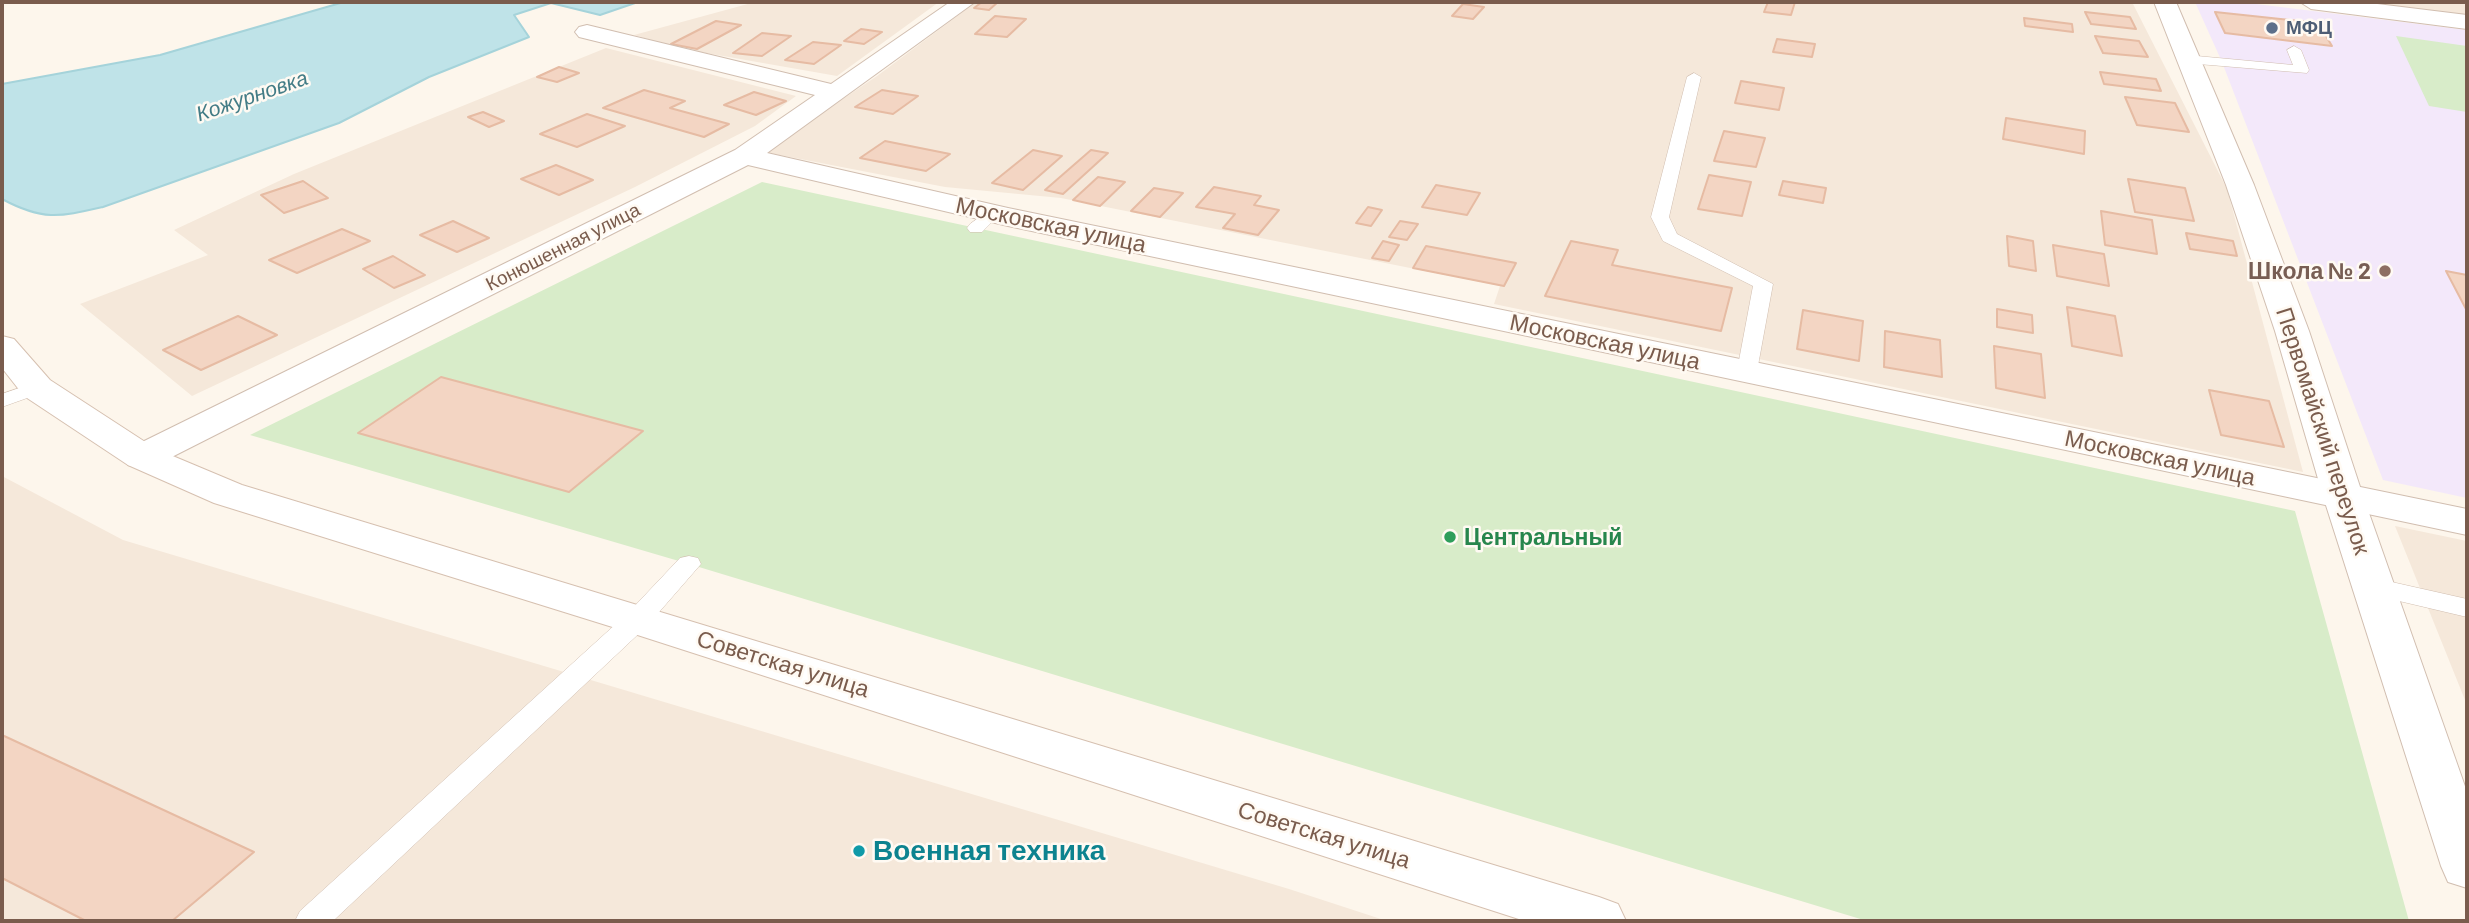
<!DOCTYPE html>
<html>
<head>
<meta charset="utf-8">
<style>
  body { margin:0 }
  #map { position:relative; width:2469px; height:923px; overflow:hidden; background:#fdf6ec; font-family:Barlow,sans-serif }
  canvas { display:block }
  .frame { position:absolute; inset:0; border:4px solid #7a5c4d; pointer-events:none }
</style>
</head>
<body>
<div id="map">
<canvas width="2469" height="923"></canvas>
<div class="frame"></div>
</div>
<script>
const ctx = document.querySelector('canvas').getContext('2d');
ctx.lineJoin = 'round';
function fill(path, color) { ctx.fillStyle = color; ctx.fill(path, 'evenodd'); }
function strokePath(path, color, width, dash) { ctx.strokeStyle = color; ctx.lineWidth = width; ctx.lineCap = dash ? 'butt' : 'round'; ctx.setLineDash(dash || []); ctx.stroke(path); }
function label(font, color, halo, rows, align = 'center') {
  ctx.font = font + ' Barlow,sans-serif'; ctx.lineWidth = 5; ctx.setLineDash([]); ctx.textBaseline = 'middle'; ctx.strokeStyle = halo; ctx.fillStyle = color; for (const [text, x, y, turn = 0] of rows) {
    ctx.save(); ctx.translate(x, y); ctx.rotate((+turn || 0) * Math.PI / 180); ctx.textAlign = isNaN(turn) ? turn : align; if (halo) ctx.strokeText(text, 0, 0); ctx.fillText(text, 0, 0); ctx.restore();
  }
}
const residential = new Path2D(`
  M 755,2 L 939,2 L 837,76 L 683,49 L 634,35 Z
  M 976,2 L 2132,2 L 2227,189 L 2303,472 L 1494,304 L 1500,286 L 1061,198 L 945,187 L 764,152 L 877,76 Z
  M 2357,2 L 2467,2 L 2467,16 Z
  M 606,48 L 796,96 L 755,126 L 635,187 L 192,396 L 80,304 L 208,255 L 174,230 L 294,174 Z
  M 2,476 L 123,540 L 1289,889 L 1387,921 L 2,921 Z
  M 2395,526 L 2467,541 L 2467,705 Z`);
const education = new Path2D(`
  M 2195,2 L 2240,2 L 2467,30 L 2467,498 L 2383,480 L 2222,62 Z`);
const green = new Path2D(`
  M 2396,36 L 2467,46 L 2467,112 L 2429,106 Z
  M 762,182 L 2295,511 L 2409,921 L 1867,921 L 689,564 L 250,435 Z`);
const water = new Path2D(`
  M 344,2 L 638,2 L 600,15 L 551,3 L 514,15 L 529,37 L 429,77 L 339,123 L 103,207 C 59,217 43,221 2,199 L 2,84 L 160,55 Z`);
const building = new Path2D(`
  M 982,2 L 998,2 L 989,10 L 974,8 Z
  M 1768,2 L 1795,2 L 1791,15 L 1764,12 Z
  M 1463,4 L 1484,7 L 1473,19 L 1452,16 Z
  M 2085,12 L 2130,17 L 2136,29 L 2091,24 Z
  M 2215,12 L 2318,23 L 2332,46 L 2225,33 Z
  M 995,16 L 1026,19 L 1007,37 L 975,34 Z
  M 2024,18 L 2072,24 L 2073,32 L 2025,26 Z
  M 716,21 L 741,25 L 697,49 L 671,44 Z
  M 861,29 L 882,32 L 864,44 L 844,41 Z
  M 762,33 L 791,36 L 762,56 L 733,53 Z
  M 2095,36 L 2139,41 L 2148,57 L 2103,53 Z
  M 1777,39 L 1815,44 L 1812,57 L 1773,52 Z
  M 813,42 L 841,45 L 814,64 L 785,60 Z
  M 559,67 L 579,73 L 557,82 L 537,77 Z
  M 2100,72 L 2156,79 L 2161,91 L 2104,84 Z
  M 1741,81 L 1784,88 L 1779,110 L 1735,103 Z
  M 644,90 L 685,101 L 670,108 L 729,124 L 704,137 L 603,108 Z
  M 882,90 L 918,96 L 893,114 L 855,107 Z
  M 754,92 L 786,101 L 756,115 L 724,105 Z
  M 2125,97 L 2175,103 L 2189,132 L 2137,125 Z
  M 483,112 L 504,121 L 489,127 L 468,117 Z
  M 587,114 L 625,126 L 577,147 L 540,134 Z
  M 2006,118 L 2085,131 L 2084,154 L 2003,139 Z
  M 1724,131 L 1765,138 L 1756,167 L 1714,161 Z
  M 885,141 L 950,154 L 926,171 L 860,158 Z
  M 1033,150 L 1062,156 L 1023,190 L 992,183 Z
  M 1091,150 L 1108,153 L 1063,194 L 1045,190 Z
  M 556,165 L 593,180 L 559,195 L 521,179 Z
  M 1709,175 L 1751,182 L 1742,216 L 1698,209 Z
  M 1098,177 L 1125,182 L 1100,206 L 1073,200 Z
  M 2128,179 L 2185,188 L 2194,221 L 2135,212 Z
  M 303,181 L 328,198 L 284,213 L 261,195 Z
  M 1783,181 L 1826,188 L 1823,203 L 1779,195 Z
  M 1436,185 L 1480,193 L 1467,215 L 1422,207 Z
  M 1214,187 L 1261,196 L 1254,205 L 1279,210 L 1258,235 L 1223,228 L 1235,214 L 1196,207 Z
  M 1154,188 L 1183,193 L 1160,217 L 1131,211 Z
  M 1368,207 L 1382,210 L 1371,226 L 1356,223 Z
  M 2101,211 L 2152,220 L 2157,254 L 2105,245 Z
  M 453,221 L 489,238 L 457,252 L 420,235 Z
  M 1400,221 L 1418,224 L 1407,240 L 1389,237 Z
  M 342,229 L 370,241 L 297,273 L 269,260 Z
  M 2186,233 L 2233,241 L 2237,256 L 2190,249 Z
  M 2007,236 L 2033,241 L 2036,271 L 2009,266 Z
  M 1383,241 L 1399,245 L 1389,261 L 1372,258 Z
  M 1571,241 L 1618,250 L 1612,265 L 1732,288 L 1721,331 L 1545,296 Z
  M 2053,245 L 2104,254 L 2109,286 L 2057,276 Z
  M 1426,246 L 1516,263 L 1504,286 L 1413,268 Z
  M 393,256 L 425,275 L 394,288 L 363,269 Z
  M 2446,271 L 2467,275 L 2467,311 Z
  M 2067,307 L 2115,316 L 2122,356 L 2072,346 Z
  M 1997,309 L 2032,315 L 2033,333 L 1997,327 Z
  M 1803,310 L 1863,321 L 1859,361 L 1797,349 Z
  M 238,316 L 277,335 L 201,370 L 163,350 Z
  M 1885,331 L 1940,340 L 1942,377 L 1884,367 Z
  M 1994,346 L 2041,354 L 2045,398 L 1996,388 Z
  M 441,377 L 643,431 L 569,492 L 358,433 Z
  M 2209,390 L 2269,401 L 2284,447 L 2221,435 Z
  M 2,735 L 254,852 L 172,921 L 86,921 L 2,878 Z`);
const service = new Path2D(`
  M 2294,46 L 2301,50 L 2309,70 L 2307,73 L 2186,63 L 2179,59 L 2186,55 L 2293,65 L 2287,50 Z
  M 1694,73 L 1701,77 L 1669,217 L 1677,234 L 1773,284 L 1757,371 L 1747,377 L 1737,371 L 1753,286 L 1663,241 L 1651,217 L 1687,77 Z
  M 992,208 L 998,209 L 1001,213 L 982,232 L 970,232 L 967,228 L 970,224 Z
  M 37,382 L 48,388 L 44,392 L 2,407 L 2,394 Z
  M 689,556 L 698,558 L 701,564 L 647,626 L 333,921 L 295,921 L 300,911 L 629,612 L 680,558 Z
  M 2374,578 L 2467,599 L 2467,617 L 2365,593 L 2361,587 L 2365,581 Z`);
const minor = new Path2D(`
  M 950,2 L 975,2 L 767,153 L 1008,208 L 2467,509 L 2467,535 L 1008,226 L 748,165 L 156,465 L 142,469 L 128,465 L 123,457 L 128,449 L 735,150 L 815,95 L 579,37 L 575,32 L 579,27 L 587,25 L 831,84 Z
  M 2300,2 L 2361,2 L 2467,15 L 2467,29 L 2311,9 Z`);
const tertiary = new Path2D(`
  M 2154,2 L 2176,2 L 2254,185 L 2309,331 L 2363,496 L 2467,792 L 2467,888 L 2448,882 L 2441,866 L 2323,496 L 2275,331 L 2226,185 Z`);
const secondary = new Path2D(`
  M 2,336 L 14,339 L 50,380 L 156,449 L 242,485 L 1599,897 L 1618,904 L 1626,921 L 1525,921 L 622,630 L 214,503 L 128,465 L 24,396 L 2,368 Z`);
const markers = [
  [2272,28,7,"#5c6f8a"],
  [2385,271,7,"#8d6e63"],
  [1450,537,7,"#2e9e5b"],
  [859,851,7,"#0f9aa8"]
];
const farServicenames = [
  ["МФЦ",2286,28]
];
const farStreetnames = [
  ["Конюшенная улица",563,247,-27]
];
const farWaternames = [
  ["Кожурновка",252,96,-19]
];
const streetNames = [
  ["Московская улица",1051,225,12],
  ["Московская улица",1605,342,12],
  ["Первомайский переулок",2323,431,72],
  ["Московская улица",2160,458,12],
  ["Советская улица",783,664,17],
  ["Советская улица",1324,835,17]
];
const educationNames = [
  ["Школа № 2",2371,271]
];
const leisureNames = [
  ["Центральный",1464,537]
];
const nearCulturenames = [
  ["Военная техника",873,851]
];
fill(residential, '#f5e8da');
fill(education, '#f3e8fa');
fill(green, '#d8ecc9');
fill(water, '#bfe3e8');
strokePath(water, '#a5d3da', 2);
fill(building, '#f3d5c3');
strokePath(building, '#e6bba3', 2);
strokePath(service, '#d1beb0', 1);
strokePath(minor, '#d1beb0', 2);
strokePath(tertiary, '#d1beb0', 2);
strokePath(secondary, '#d6c0b0', 2);
fill(service, '#fff');
fill(minor, '#fff');
fill(tertiary, '#fff');
fill(secondary, '#fff');
for (const [x, y, r, color] of markers) { const dot = new Path2D(); dot.arc(x, y, r, 0, 2 * Math.PI); ctx.fillStyle = color; ctx.fill(dot); strokePath(dot, '#fffaf3', 2.5); }
label('bold 19px', '#4e5e75', '#fffaf3', farServicenames, 'left');
label('19px', '#7a5c4d', '#fffaf3', farStreetnames);
label('italic 21px', '#437c86', '#fffaf3', farWaternames);
label('23px', '#7a5c4d', '#fffaf3', streetNames);
label('bold 23px', '#785e54', '#fffaf3', educationNames, 'right');
label('bold 23px', '#27864d', '#fffaf3', leisureNames, 'left');
label('bold 28px', '#0d838f', '#fffaf3', nearCulturenames, 'left');
</script>
</body>
</html>
